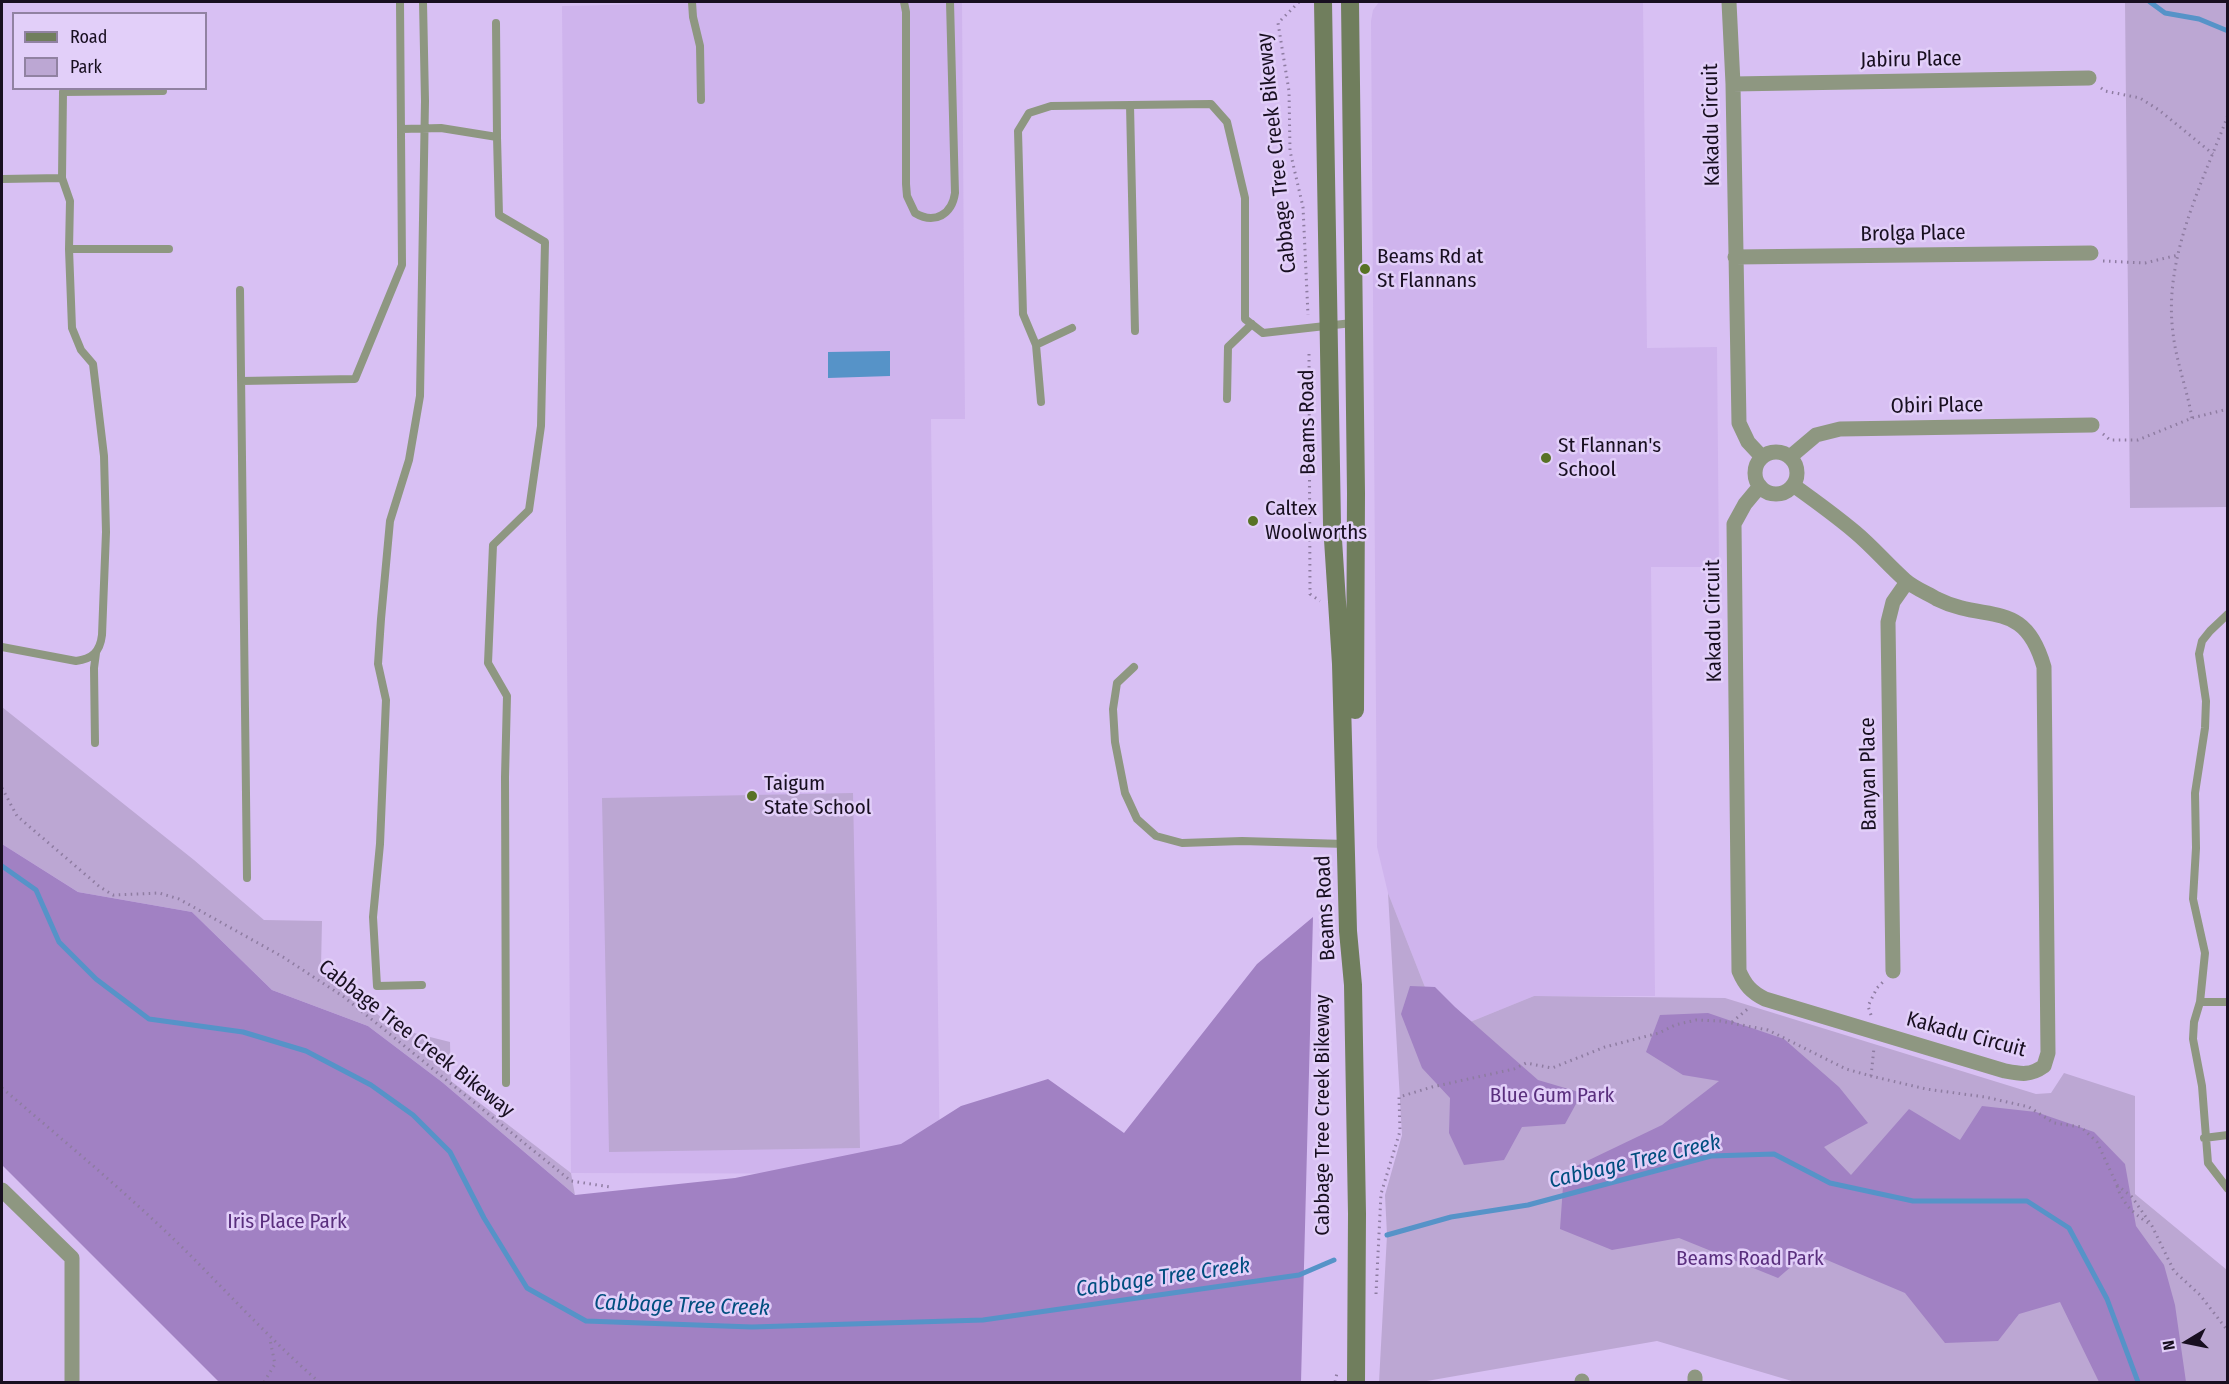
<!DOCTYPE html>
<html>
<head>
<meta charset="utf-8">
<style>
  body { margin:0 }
  #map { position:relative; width:2229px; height:1384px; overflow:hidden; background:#d8c0f3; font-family:"Fira Sans Condensed",sans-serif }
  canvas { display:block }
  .frame { position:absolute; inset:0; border:3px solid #180f20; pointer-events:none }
  .legend { position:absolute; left:12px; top:12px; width:195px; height:78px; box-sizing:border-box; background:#e2cff9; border:2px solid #9182a2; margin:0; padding:8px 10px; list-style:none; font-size:18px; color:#180f20 }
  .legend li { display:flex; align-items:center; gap:12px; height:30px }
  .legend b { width:30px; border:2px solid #9182a2 }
  .north { position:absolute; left:2157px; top:1312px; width:60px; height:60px; -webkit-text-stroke:4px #e2cff9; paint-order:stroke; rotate:260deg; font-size:16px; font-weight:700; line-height:24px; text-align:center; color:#180f20 }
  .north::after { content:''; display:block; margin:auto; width:21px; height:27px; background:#180f20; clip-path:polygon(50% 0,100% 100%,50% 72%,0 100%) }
</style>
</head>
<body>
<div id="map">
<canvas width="2229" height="1384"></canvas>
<div class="frame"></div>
<ul class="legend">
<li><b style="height:8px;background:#707e5d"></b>Road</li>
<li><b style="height:16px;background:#bca7d3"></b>Park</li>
</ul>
<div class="north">N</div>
</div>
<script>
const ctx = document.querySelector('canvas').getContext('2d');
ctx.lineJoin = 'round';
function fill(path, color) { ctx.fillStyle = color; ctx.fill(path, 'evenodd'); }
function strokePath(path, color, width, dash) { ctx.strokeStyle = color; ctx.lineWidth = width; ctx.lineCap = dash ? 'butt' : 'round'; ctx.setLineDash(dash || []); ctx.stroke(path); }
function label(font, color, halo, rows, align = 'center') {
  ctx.font = font + ' "Fira Sans Condensed",sans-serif'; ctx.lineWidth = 5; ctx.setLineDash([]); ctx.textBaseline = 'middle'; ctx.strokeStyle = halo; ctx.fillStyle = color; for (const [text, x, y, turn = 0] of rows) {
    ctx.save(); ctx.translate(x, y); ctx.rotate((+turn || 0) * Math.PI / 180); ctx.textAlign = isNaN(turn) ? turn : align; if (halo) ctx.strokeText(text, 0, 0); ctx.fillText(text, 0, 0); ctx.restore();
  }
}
const built = new Path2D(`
  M 746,2 L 962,2 L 965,419 L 931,419 L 940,1174 L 571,1173 L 562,6 Z
  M 1379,2 L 1643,2 L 1647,348 L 1717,347 L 1719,567 L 1651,567 L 1655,996 L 1534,996 L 1443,1033 L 1388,893 L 1377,847 L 1371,21 L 1373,10 Z`);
const green = new Path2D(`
  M 2125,2 L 2227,2 L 2227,507 L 2130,508 Z
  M 2,707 L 194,860 L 264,920 L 322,921 L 321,967 L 394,1028 L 450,1042 L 451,1081 L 571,1173 L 575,1195 L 442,1082 L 368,1026 L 272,990 L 192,912 L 78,892 L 2,844 Z
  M 853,793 L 860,1148 L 609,1152 L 602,798 Z
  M 1388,893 L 1443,1033 L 1534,996 L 1725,998 L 2036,1094 L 2051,1093 L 2064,1073 L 2135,1096 L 2135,1194 L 2227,1270 L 2227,1382 L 1795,1382 L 1657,1341 L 1421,1382 L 1379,1382 L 1387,1235 L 1385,1195 L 1402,1135 Z`);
const forest = new Path2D(`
  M 2,844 L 78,892 L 192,912 L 272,990 L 368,1026 L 442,1082 L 575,1195 L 735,1178 L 901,1144 L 961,1106 L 1048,1079 L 1124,1133 L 1257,964 L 1313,917 L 1301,1382 L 219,1382 L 2,1165 Z
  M 1410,986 L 1435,987 L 1455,1007 L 1538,1080 L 1582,1093 L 1565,1124 L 1522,1127 L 1504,1160 L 1464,1165 L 1449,1133 L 1450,1098 L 1422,1068 L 1401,1014 Z
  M 1708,1013 L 1784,1039 L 1839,1087 L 1868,1123 L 1824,1147 L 1851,1175 L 1909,1109 L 1960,1140 L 1982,1106 L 2036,1112 L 2094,1132 L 2125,1164 L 2136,1226 L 2164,1265 L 2175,1305 L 2186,1382 L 2099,1382 L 2060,1302 L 2019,1314 L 1998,1341 L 1945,1343 L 1905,1293 L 1808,1252 L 1778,1278 L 1679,1238 L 1612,1250 L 1560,1229 L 1564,1172 L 1662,1125 L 1719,1081 L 1683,1075 L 1646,1052 L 1660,1015 Z`);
const water = new Path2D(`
  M 890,351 L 890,376 L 828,378 L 828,352 Z`);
const stream = new Path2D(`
  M 2150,2 L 2165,13 L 2199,19 L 2228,31
  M 2,866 L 36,890 L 59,942 L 96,979 L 149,1019 L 243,1032 L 306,1051 L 371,1085 L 413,1115 L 450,1152 L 484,1218 L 527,1288 L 586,1321 L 752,1327 L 983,1320 L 1299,1275 L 1334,1260
  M 1387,1235 L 1451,1217 L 1528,1205 L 1711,1156 L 1774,1154 L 1830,1183 L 1913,1201 L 2027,1201 L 2069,1228 L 2107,1299 L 2138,1382`);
const path = new Path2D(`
  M 1299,2 L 1278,23 L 1289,91 L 1290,151 L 1303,207 L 1308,315
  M 2101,88 L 2105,91 L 2140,98 L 2159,110 L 2213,154
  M 2103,261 L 2145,263 L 2178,255
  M 1309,354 L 1310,594 L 1320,601
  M 2192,418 C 2187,389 2176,361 2173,333 C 2163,258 2202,184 2228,115
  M 2103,434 L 2110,440 L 2138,440 L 2192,418 L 2228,409
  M 2,788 L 17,816 L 100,887 L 113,895 L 159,893 L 179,899 L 283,957 L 344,997 L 571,1181 L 611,1187
  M 1871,1015 L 1868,1006 L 1877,988 L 1883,982
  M 1732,1022 L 1750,1007
  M 1871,1076 L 1874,1048
  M 2,1088 C 64,1141 128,1194 186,1251 C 230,1295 272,1341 319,1382
  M 2117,1186 C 2123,1204 2132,1212 2148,1223
  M 1376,1294 L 1381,1194 L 1400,1131 L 1399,1097 L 1432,1087 L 1514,1069 L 1526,1063 L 1552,1068 L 1605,1047 L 1659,1033 L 1675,1025 L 1696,1020 L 1720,1021 L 1768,1030 L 1846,1069 L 1871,1076 L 1926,1089 L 1985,1097 L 2029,1107 L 2054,1123 L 2081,1127 L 2097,1142 L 2117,1185 L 2132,1197 L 2152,1226 L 2174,1271 L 2200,1295 L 2228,1331
  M 264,1382 L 275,1364 L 270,1340
  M 1335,1382 L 1337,1373`);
const service = new Path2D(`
  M 692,2 L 693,17 L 700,46 L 701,100
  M 904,2 L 906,12 L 906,184 L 907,196 L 915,213 C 935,225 952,214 955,193 L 950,2
  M 496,23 L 497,137
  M 1130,105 L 1135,331
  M 402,129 L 441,128 L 497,137 L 499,215 L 545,242 L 541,426 L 529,510 L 493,545 L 488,663 L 507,696 L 505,777 L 506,1083
  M 2,179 L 62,178
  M 69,249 L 169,249
  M 240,290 L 247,878
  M 1036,345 L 1072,328
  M 241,381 L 355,379 L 402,265 L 400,2
  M 1227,399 L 1228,347 L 1252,324
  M 1041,402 L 1036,345 L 1023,314 L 1018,131 L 1029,113 L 1051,106 L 1211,104 L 1227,122 L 1245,198 L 1245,319 L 1263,333 L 1352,323
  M 2228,614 L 2210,631 L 2202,641 L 2199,654 L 2206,701 L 2205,728 L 2195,793 L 2196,848 L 2193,899 L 2205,953 L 2200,1002 L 2194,1022 L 2193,1039 L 2202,1086 L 2208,1163 L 2228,1189
  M 2,647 L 76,661 C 92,659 100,652 102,635 L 106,532 L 104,456 L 93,364 L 81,350 L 72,328 L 69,249 L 70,201 L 62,178 L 63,92 L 163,91
  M 1134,667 L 1117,683 L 1113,709 L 1115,742 L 1125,793 L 1137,819 L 1156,836 L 1182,843 L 1242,841 L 1345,844
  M 95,743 L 94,668 L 96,653
  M 422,985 L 377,986 L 373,917 L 380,844 L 386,700 L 378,664 L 381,619 L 390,521 L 409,460 L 420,396 L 425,101 L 423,2
  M 2200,1002 L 2228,1002
  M 2204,1138 L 2228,1135`);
const minor = new Path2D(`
  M 1729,2 L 1733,84 L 1739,423 L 1748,442 L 1762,457
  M 1733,84 L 2089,78
  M 1735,257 L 2091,253
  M1755 473a21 21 0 1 1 42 0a21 21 0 1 1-42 0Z
  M 1790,457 L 1816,435 L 1840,429 L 2092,425
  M 1760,486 L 1745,504 L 1734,524 L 1739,971 C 1745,985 1751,992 1765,999 L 2005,1071 C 2021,1074 2030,1076 2044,1066 L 2048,1053 L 2044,667 C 2024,597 1987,624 1937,599 C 1927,593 1914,588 1905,580 C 1888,565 1873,547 1855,532 C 1836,516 1814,500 1793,485
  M 1893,971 L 1888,622 L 1893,602 L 1907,582
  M 2,1190 L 72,1258 L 72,1382
  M 1695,1377 L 1695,1382
  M 1582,1381 L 1582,1382`);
const secondary = new Path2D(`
  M 1323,2 L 1332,524 L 1341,664 L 1348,931 L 1353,985 L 1357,1214 L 1356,1382
  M 1350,2 L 1356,493 L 1355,710`);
const markers = [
  [1365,269,6,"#587225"],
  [1546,458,6,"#587225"],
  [1253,521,6,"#587225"],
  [752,796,6,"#587225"]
];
const streetNames = [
  ["Jabiru Place",1911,60,-1],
  ["Kakadu Circuit",1712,125,-91],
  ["Cabbage Tree Creek Bikeway",1277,153,-96],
  ["Brolga Place",1913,234,-1],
  ["Obiri Place",1937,406,-1],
  ["Beams Road",1308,422,-91],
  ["Kakadu Circuit",1714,621,-91],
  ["Banyan Place",1869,774,-91],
  ["Beams Road",1326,908,-93],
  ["Kakadu Circuit",1966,1035,15],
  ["Cabbage Tree Creek Bikeway",416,1039,38],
  ["Cabbage Tree Creek Bikeway",1323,1115,-90]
];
const poiNames = [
  ["Beams Rd at",1377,257],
  ["St Flannans",1377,281],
  ["St Flannan's",1558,446],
  ["School",1558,470],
  ["Caltex",1265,509],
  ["Woolworths",1265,533],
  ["Taigum",764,784],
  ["State School",764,808]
];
const parkNames = [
  ["Blue Gum Park",1552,1096],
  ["Iris Place Park",287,1222],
  ["Beams Road Park",1750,1259]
];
const waterNames = [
  ["Cabbage Tree Creek",1635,1162,-13],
  ["Cabbage Tree Creek",1163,1278,-8],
  ["Cabbage Tree Creek",682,1306,2]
];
fill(built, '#cfb4ed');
fill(green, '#bca7d3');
fill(forest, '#a181c3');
fill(water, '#5693c8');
strokePath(stream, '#5693c8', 5);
strokePath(path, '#8e7ca1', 3, [1.5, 4.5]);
strokePath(service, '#8e9781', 8);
strokePath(minor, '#8e9781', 15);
strokePath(secondary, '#707e5d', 18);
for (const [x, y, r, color] of markers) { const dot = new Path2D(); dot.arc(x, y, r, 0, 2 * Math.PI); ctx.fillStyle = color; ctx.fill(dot); strokePath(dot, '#e2cff9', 2); }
label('21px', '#180f20', '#e2cff9', streetNames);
label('21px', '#180f20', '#e2cff9', poiNames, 'left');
label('21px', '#5a2f7e', '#e2cff9', parkNames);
label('italic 22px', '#014e7f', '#e2cff9', waterNames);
</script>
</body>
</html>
